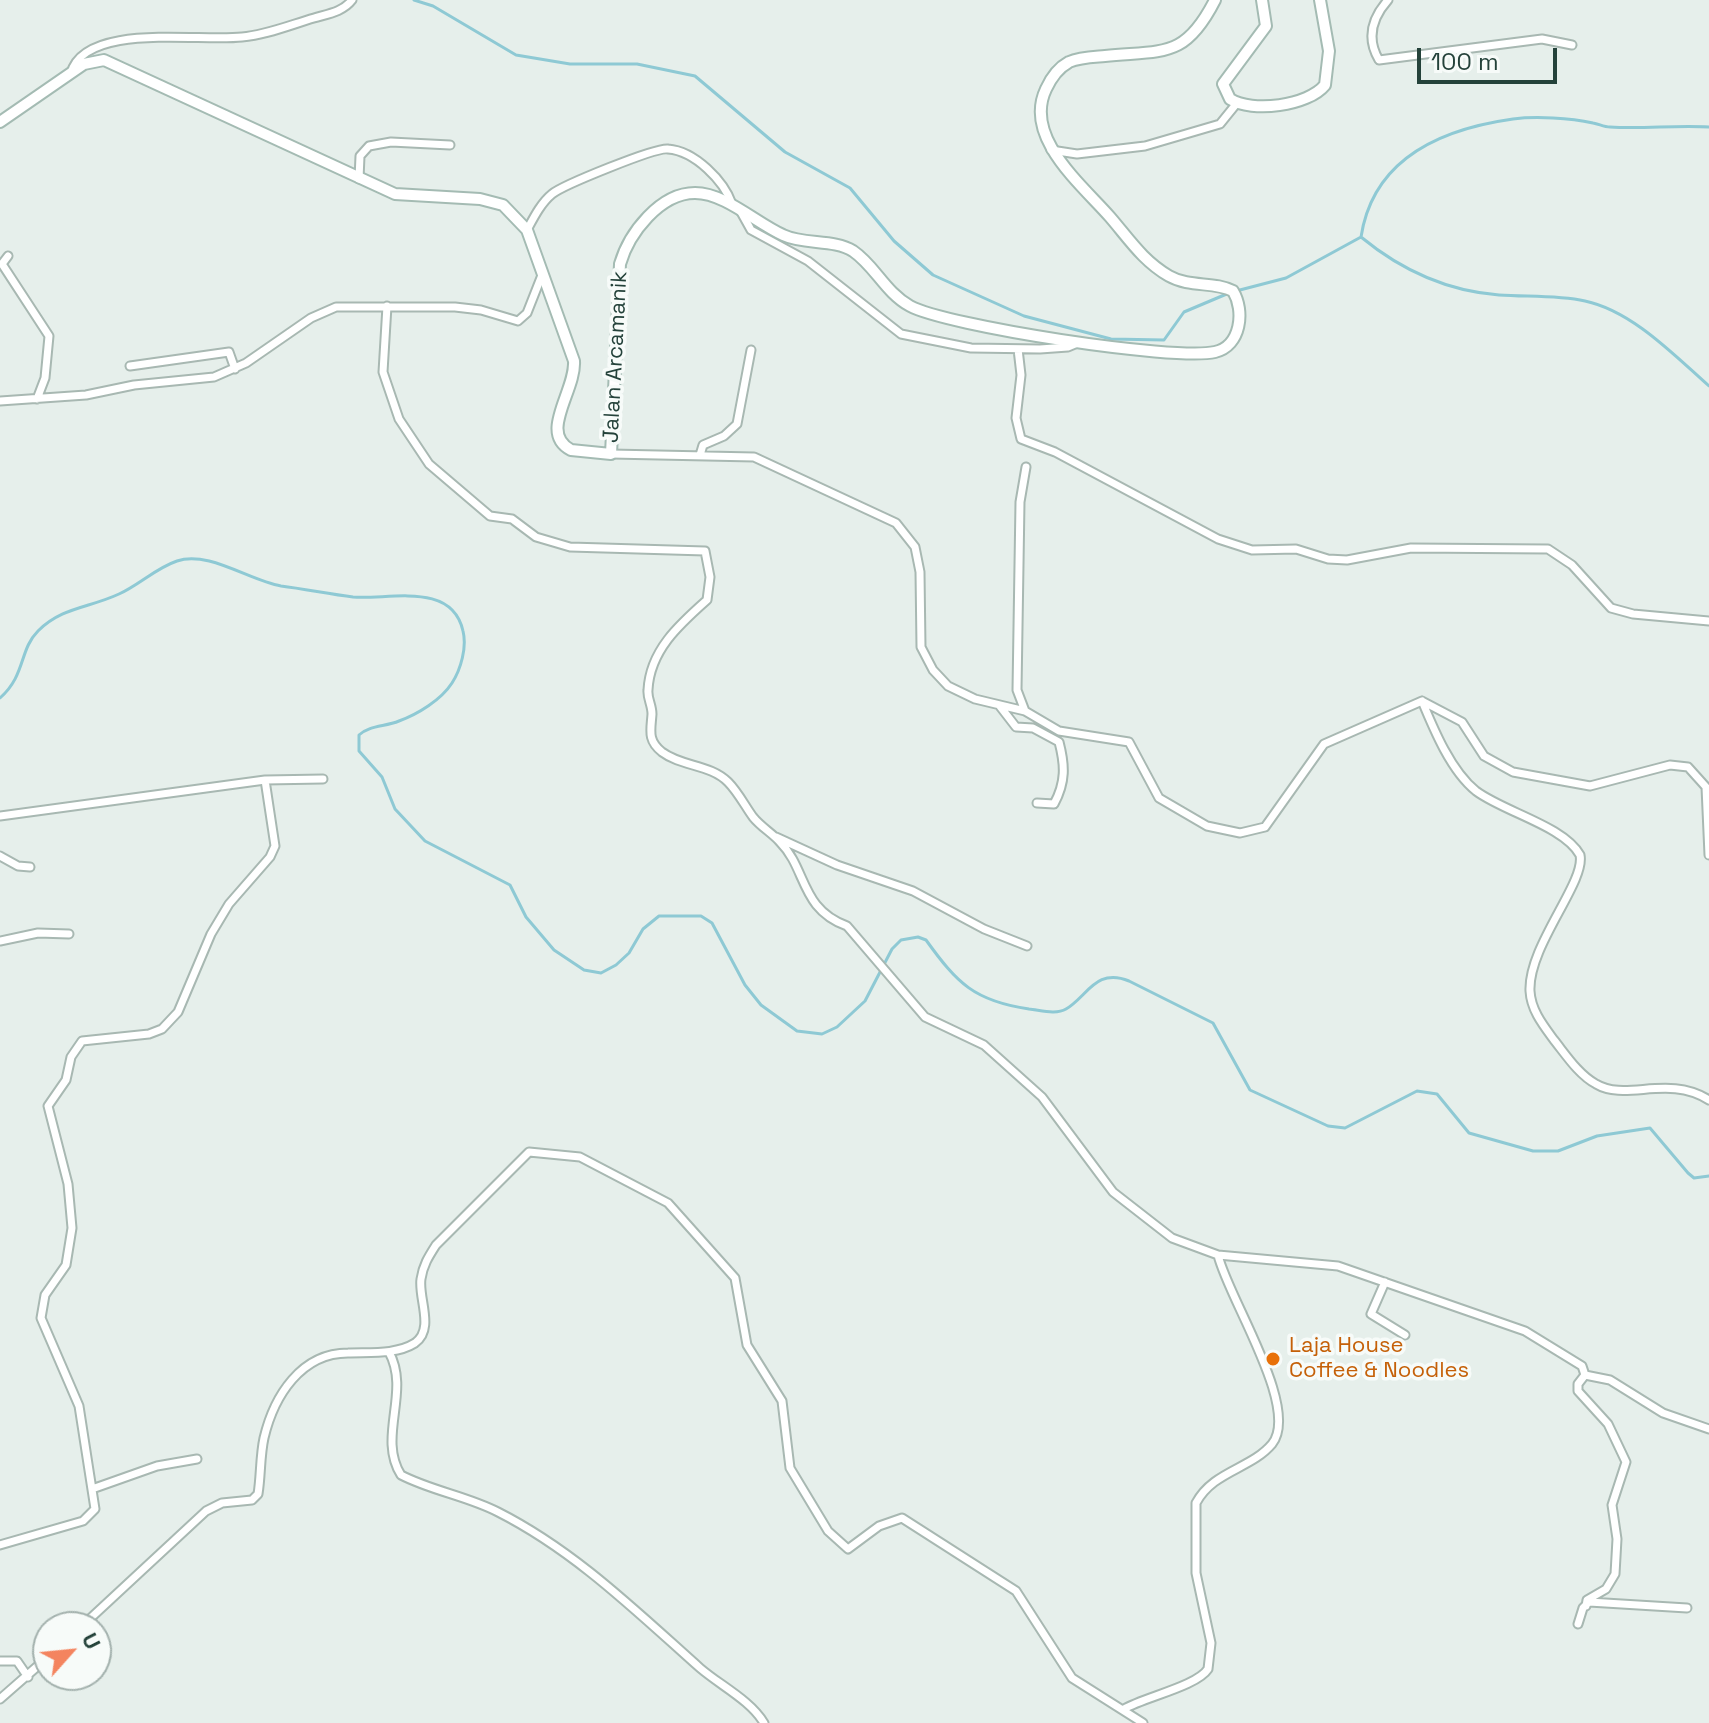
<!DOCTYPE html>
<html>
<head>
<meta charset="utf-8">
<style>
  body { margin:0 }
  #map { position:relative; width:1709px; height:1723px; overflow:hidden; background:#e6efeb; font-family:"Space Grotesk",sans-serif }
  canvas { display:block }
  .north { position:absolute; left:32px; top:1611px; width:80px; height:80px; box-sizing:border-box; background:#f7fbf9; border:2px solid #a3b1ad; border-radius:50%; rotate:63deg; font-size:22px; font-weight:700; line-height:32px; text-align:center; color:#24423a }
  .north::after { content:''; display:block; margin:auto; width:28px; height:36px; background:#f4845f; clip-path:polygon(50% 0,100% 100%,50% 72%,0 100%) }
  .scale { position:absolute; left:1417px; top:48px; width:140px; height:36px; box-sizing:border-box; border:4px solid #24423a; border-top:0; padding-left:10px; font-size:24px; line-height:28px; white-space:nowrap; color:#24423a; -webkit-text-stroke:6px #f7fbf9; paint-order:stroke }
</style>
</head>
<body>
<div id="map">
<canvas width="1709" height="1723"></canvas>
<div class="north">U</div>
<div class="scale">100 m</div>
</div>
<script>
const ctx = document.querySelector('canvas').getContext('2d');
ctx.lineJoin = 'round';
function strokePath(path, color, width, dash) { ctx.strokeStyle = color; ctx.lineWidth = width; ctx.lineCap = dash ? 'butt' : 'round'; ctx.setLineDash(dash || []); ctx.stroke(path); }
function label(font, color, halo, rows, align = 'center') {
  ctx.font = font + ' "Space Grotesk",sans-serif'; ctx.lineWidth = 7; ctx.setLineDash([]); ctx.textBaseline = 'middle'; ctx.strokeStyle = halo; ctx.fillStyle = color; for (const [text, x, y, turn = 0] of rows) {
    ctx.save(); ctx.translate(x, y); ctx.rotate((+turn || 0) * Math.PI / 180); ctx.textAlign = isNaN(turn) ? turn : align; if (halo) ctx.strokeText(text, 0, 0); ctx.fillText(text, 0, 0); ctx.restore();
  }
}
const stream = new Path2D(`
  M 414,0 L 433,6 L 516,55 L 570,64 L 637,64 L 695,76 L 785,152 L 850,188 L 894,241 L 933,275 L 1024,316 L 1111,339 L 1164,340 L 1184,312 L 1229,293
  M 1361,237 C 1401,270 1447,291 1499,295 C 1527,297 1557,295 1585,301 C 1632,311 1674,355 1709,386
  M 1236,291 L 1286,278 L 1361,237 C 1373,159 1441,129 1513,119 C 1536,116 1570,118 1593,123 C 1599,124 1604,127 1610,127 C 1643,129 1676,125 1709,127
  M 0,698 C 26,675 19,650 38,631 C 62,607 89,608 119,594 C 139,585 156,568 177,561 C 208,550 250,581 281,586 C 305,589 329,594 353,597 C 389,600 452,581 463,631 C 467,647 461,669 452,683 C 441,700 418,714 399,721 C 385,727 370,725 359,735 L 359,751 L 382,777 L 395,809 L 425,841 L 510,885 L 526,917 L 554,950 L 584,970 L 601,973 L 616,965 L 629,953 L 643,929 L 659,916 L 701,916 L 712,923 L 745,985 L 761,1005 L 797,1031 L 822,1034 L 837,1027 L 865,1001 L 892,949 L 901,940 L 918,937 L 926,940 C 957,983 974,1001 1029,1009 C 1040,1010 1056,1015 1066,1009 C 1087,997 1096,967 1129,981 L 1213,1023 L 1250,1090 L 1328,1126 L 1345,1128 L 1417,1091 L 1437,1094 L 1469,1133 L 1533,1151 L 1558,1151 L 1597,1136 L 1650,1128 L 1688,1173 L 1694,1178 L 1709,1176`);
const street = new Path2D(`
  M 1388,0 C 1372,18 1366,38 1379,60 L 1542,39 L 1572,45
  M 71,73 C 85,22 199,42 242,37 C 266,35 290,25 314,18 C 327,14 343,12 352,0
  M 1051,150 L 1077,154 L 1145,146 L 1220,124 L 1237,103
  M 359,179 L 360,156 L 369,146 L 391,142 L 450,145
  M 741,212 L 751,230 L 808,261 L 901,334 L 971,348 L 1040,349 L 1068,347 L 1080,342
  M 527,230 C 534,217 541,203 552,194 C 563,185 656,147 668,149 C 695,151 724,181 732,204
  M 8,256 L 2,264 L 49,336 L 45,378 L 37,399
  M 387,306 L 383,372 L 399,419 L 429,464 L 490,516 L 512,519 L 536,537 L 570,547 L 705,551 L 710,577 L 707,600 C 680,624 650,650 648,690 C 647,698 652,705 652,714 C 651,730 647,740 662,752 C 682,767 710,764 728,782 C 738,792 745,806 753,817 C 761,827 772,833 780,842 C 807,869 800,909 847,926 L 925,1017 L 984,1045 L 1042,1097 L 1113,1192 L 1172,1238 L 1218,1255 L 1338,1266 L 1525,1331 L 1582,1366 L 1585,1375 L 1610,1380 L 1663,1413 L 1709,1429
  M 1018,349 L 1021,375 L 1016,418 L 1021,439 L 1055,452 L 1218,539 L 1252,550 L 1296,549 L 1328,559 L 1347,560 L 1411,548 L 1548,549 L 1572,565 L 1611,608 L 1633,614 L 1709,621
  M 130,366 L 229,352 L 235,369
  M 0,401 L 86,395 L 134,385 L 214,377 L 246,363 L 311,318 L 336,307 L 455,307 L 481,310 L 518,321 L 527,313 L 542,275
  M 611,454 L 754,457 L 896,523 L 915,547 L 920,572 L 921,647 L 933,670 L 948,686 L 975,699 L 1025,711 L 1059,731 L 1129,742 L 1159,798 L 1207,826 L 1240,833 L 1265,827 L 1324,744 L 1422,701 L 1462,722 L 1484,756 L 1513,772 L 1590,786 L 1670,765 L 1688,767 L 1706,787 L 1709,855
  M 700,455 L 703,445 L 724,436 L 737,424 L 751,350
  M 1422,701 C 1434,730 1451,771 1476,791 C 1504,812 1564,826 1580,855 C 1586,882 1528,946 1530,991 C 1531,1010 1543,1025 1554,1040 C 1566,1055 1579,1075 1596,1084 C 1626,1102 1668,1074 1709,1100
  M 999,705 L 1016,727 L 1033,728 L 1059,742 C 1065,765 1066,782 1054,804 L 1037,803
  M 1025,711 L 1017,690 L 1020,502 L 1026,467
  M 265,780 L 323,779
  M 0,816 L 265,780 L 275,846 L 270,857 L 229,904 L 211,934 L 178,1012 L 162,1029 L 149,1034 L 82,1041 L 71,1057 L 66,1080 L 48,1106 L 68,1184 L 72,1228 L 66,1265 L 45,1295 L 41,1318 L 79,1406 L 95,1509 L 83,1521 L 0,1545
  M 776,837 L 837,865 L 913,891 L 984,929 L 1027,946
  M 0,856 L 18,866 L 30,867
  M 0,941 L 38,933 L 69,934
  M 1385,1282 L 1371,1314 L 1405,1335
  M 389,1352 C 411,1392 377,1437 401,1475 C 432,1491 467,1496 498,1512 C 575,1551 636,1611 700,1668 C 721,1686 750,1700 764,1723
  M 1585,1375 L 1578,1384 L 1578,1391 L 1608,1424 L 1626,1462 L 1612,1505 L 1617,1539 L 1615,1574 L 1606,1589 L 1587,1600 L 1586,1606
  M 92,1489 L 157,1466 L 197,1459
  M 1578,1624 L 1583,1608 L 1589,1602 L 1687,1608
  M 81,1627 L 206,1511 L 222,1503 L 252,1500 L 258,1494 C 261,1476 260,1456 264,1438 C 274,1396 301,1353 348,1353 C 369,1352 396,1355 415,1343 C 435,1329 418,1298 421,1279 C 423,1265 429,1256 436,1245 L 529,1152 L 580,1157 L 668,1203 L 735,1278 L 747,1345 L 782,1401 L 790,1468 L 828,1531 L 848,1549 L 879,1526 L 902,1518 L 1016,1591 L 1072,1678 L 1143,1723
  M 0,1661 L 17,1661 L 28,1677
  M 0,1699 L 48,1657
  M 1124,1709 C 1145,1697 1197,1686 1208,1669 L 1211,1643 L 1196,1573 L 1196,1503 C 1213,1471 1251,1469 1272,1444 C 1301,1408 1227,1296 1218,1255`);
const secondary = new Path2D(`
  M 1262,0 L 1266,26 L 1223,84 L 1230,99 C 1252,113 1308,106 1325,85 L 1329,51 L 1320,0
  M 0,122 L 84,64 L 104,60 L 395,194 L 480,199 L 503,205 L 527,230 L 574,361 C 576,391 538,433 571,450 L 611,454 L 620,264 C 629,233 660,193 695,193 C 725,193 756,223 783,235 C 804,245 834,239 853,251 C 875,266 885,292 910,306 C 947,326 1173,361 1215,352 C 1241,346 1245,311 1233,291 C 1214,281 1190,288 1169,276 C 1143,261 1129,239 1110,217 C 1081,184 1023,137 1046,89 C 1051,78 1058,68 1069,62 C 1080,57 1093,57 1105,56 C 1164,50 1185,59 1215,0`);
const markers = [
  [1273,1359,8,"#e8710a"]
];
const streetNames = [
  ["Jalan Arcamanik",616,357,-87]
];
const foodNames = [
  ["Laja House",1289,1346],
  ["Coffee & Noodles",1289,1371]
];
strokePath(stream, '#8ec9d4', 3);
strokePath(street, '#a8b8b2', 11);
strokePath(secondary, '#a4bbb3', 14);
strokePath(street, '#fff', 7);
strokePath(secondary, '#fff', 10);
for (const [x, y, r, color] of markers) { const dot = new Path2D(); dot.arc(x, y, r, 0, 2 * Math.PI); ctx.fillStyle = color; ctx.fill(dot); strokePath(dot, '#f7fbf9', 3); }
label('22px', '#24423a', '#f7fbf9', streetNames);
label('22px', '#c56008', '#f7fbf9', foodNames, 'left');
</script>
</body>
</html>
